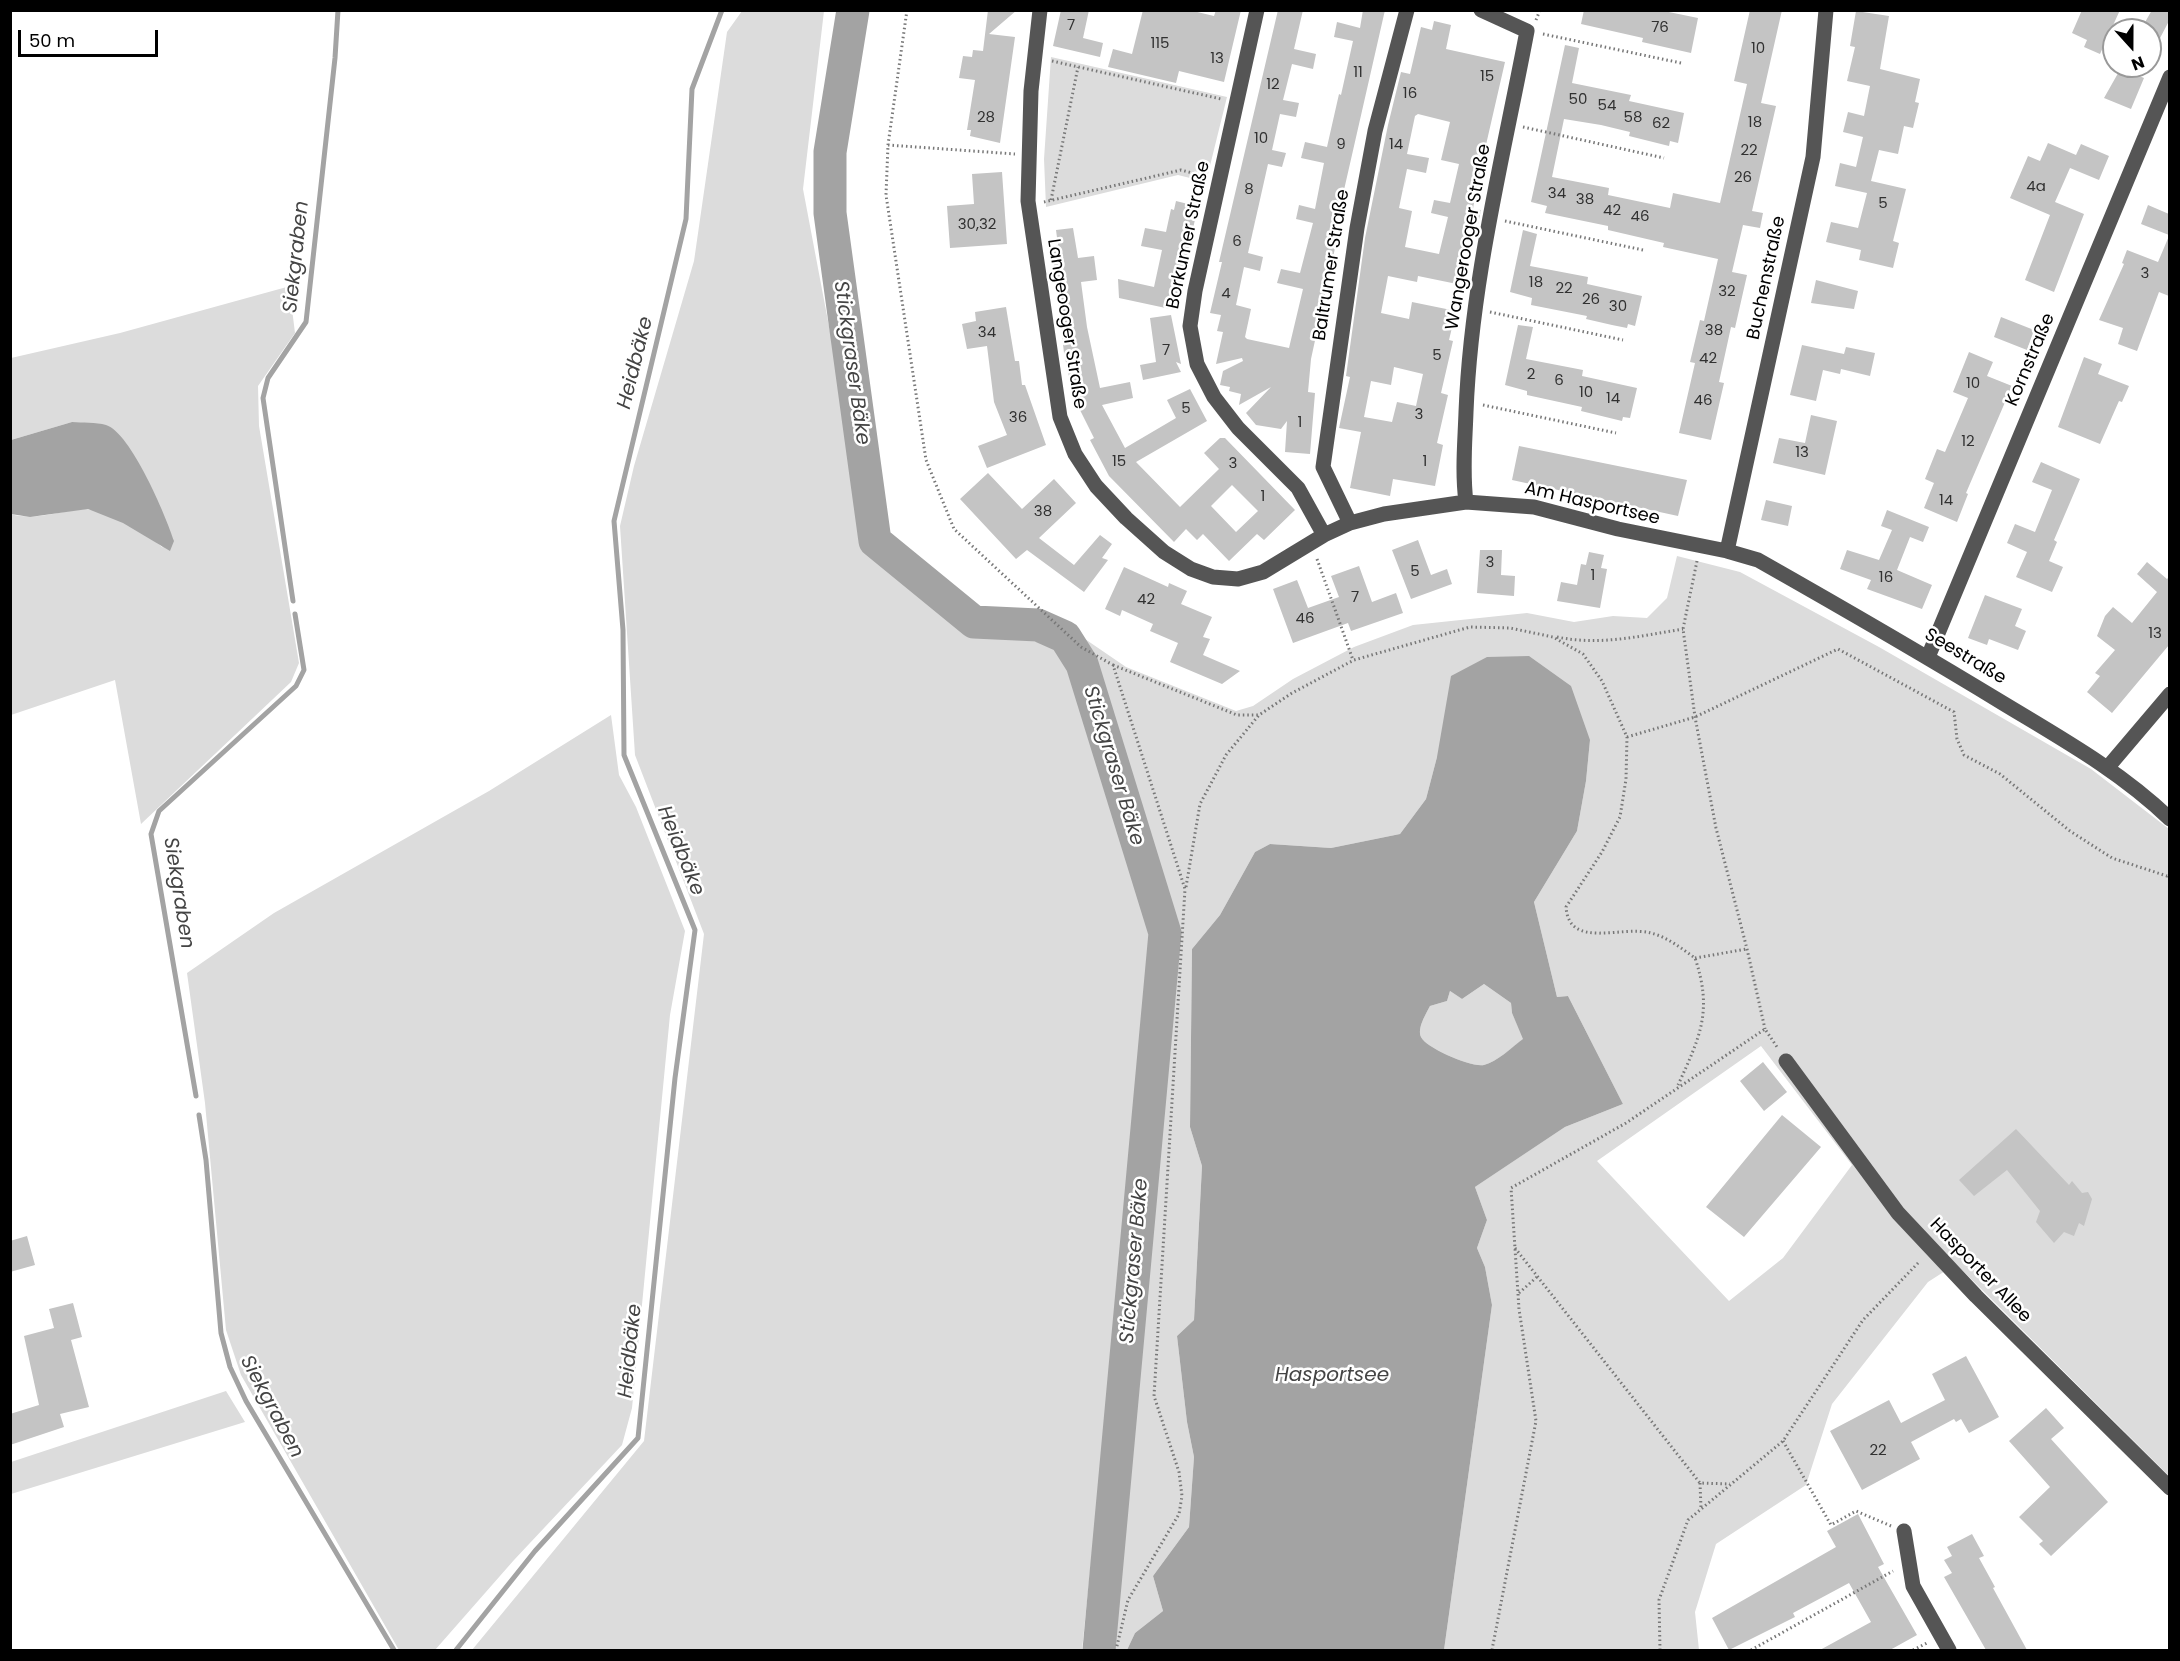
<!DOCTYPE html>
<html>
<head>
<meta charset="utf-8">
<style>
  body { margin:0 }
  #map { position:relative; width:2180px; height:1661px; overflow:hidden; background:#fff; font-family:Poppins,sans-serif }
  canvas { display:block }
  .frame { position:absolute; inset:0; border:12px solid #000; pointer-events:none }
  .north { position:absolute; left:2102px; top:18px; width:60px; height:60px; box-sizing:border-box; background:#fff; border:2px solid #999; border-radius:50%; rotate:159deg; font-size:16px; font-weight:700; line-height:24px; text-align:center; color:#000 }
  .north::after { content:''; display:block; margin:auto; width:21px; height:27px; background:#000; clip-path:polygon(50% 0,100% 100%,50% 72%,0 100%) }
  .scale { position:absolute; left:18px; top:30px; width:140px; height:27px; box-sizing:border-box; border:3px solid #000; border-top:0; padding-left:8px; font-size:18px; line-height:21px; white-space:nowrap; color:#000; -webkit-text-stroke:4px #fff; paint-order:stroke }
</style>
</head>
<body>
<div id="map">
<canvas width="2180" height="1661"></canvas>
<div class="frame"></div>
<div class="north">N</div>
<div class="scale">50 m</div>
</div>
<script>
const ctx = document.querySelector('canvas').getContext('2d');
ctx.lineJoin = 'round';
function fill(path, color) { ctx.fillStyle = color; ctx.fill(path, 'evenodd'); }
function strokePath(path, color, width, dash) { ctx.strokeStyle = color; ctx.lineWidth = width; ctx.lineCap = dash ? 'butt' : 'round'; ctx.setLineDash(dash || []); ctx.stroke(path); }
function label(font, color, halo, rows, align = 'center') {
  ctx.font = font + ' Poppins,sans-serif'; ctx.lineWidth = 5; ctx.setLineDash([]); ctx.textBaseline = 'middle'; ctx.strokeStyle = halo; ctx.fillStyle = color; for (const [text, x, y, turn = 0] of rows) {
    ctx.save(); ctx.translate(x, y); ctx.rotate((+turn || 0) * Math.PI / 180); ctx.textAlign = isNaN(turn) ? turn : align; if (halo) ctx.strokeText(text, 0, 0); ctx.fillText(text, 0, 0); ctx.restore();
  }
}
const green = new Path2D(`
  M 742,11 L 824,11 L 803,189 L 870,543 L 964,627 L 1045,638 L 1071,657 L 1156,928 L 1082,1650 L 472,1650 L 644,1441 L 704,934 L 635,755 L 620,526 L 634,466 L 694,261 L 727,32 Z
  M 1051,57 L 1227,97 L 1206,182 L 1178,175 L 1046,207 L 1044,159 Z
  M 294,285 L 291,301 L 295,333 L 258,386 L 259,426 L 299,663 L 291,682 L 141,824 L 115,680 L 11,715 L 11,514 C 35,521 60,511 84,509 C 102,508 151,535 163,548 L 72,422 L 11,440 L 11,358 L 120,333 Z
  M 1677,556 L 1740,572 L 1879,647 L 2091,769 L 2169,829 L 2169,1476 L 1956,1264 L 1928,1282 L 1832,1404 L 1806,1485 L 1716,1544 L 1695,1612 L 1699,1650 L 1444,1650 L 1492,1305 L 1485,1267 L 1477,1248 L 1487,1220 L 1475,1187 L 1565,1127 L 1623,1104 L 1568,996 L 1557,997 L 1534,902 L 1577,831 L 1586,781 L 1590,740 L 1437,757 L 1426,799 L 1400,834 L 1331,848 L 1270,844 L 1255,852 L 1220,915 L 1192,949 L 1190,1127 L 1202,1166 L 1194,1320 L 1177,1336 L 1187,1422 L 1194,1457 L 1189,1527 L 1153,1576 L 1163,1611 L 1135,1633 L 1127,1650 L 1085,1650 L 1150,1256 L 1177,931 L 1095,681 L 1079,651 L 1085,639 L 1126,667 L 1236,711 L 1253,706 L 1293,679 L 1354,647 L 1413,625 L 1527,613 L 1574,622 L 1613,616 L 1647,618 L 1667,598 ZM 1761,1046 L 1852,1165 L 1783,1258 L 1729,1301 L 1597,1161 Z
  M 611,715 L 619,775 L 636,807 L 685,931 L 670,1015 L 632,1408 L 622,1445 L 514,1560 L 435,1650 L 399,1650 L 241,1375 L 226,1330 L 205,1103 L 187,973 L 274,913 L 489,791 Z
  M 1484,984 L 1511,1003 L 1512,1013 L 1524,1039 C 1512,1047 1497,1062 1484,1065 C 1472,1068 1426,1048 1421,1037 C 1417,1028 1426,1014 1430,1006 L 1447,1001 L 1450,991 L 1462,999 Z
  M 226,1391 L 245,1422 L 11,1494 L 11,1462 Z`);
const water = new Path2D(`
  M 72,422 C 82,423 96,422 106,425 C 131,433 166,516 174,541 L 170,551 L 123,523 L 88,509 L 30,517 L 11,514 L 11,440 Z
  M 1529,656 L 1571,686 L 1590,740 L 1586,781 L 1577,831 L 1534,902 L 1557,997 L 1568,996 L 1623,1104 L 1565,1127 L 1475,1187 L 1487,1220 L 1477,1248 L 1485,1267 L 1492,1305 L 1444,1650 L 1127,1650 L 1135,1633 L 1163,1611 L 1153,1576 L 1189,1527 L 1194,1457 L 1187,1422 L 1177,1336 L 1194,1320 L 1202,1166 L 1190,1127 L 1192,949 L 1220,915 L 1255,852 L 1270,844 L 1331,848 L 1400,834 L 1426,799 L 1437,757 L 1451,676 L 1487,657 ZM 1484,984 L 1511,1003 L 1512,1013 L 1523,1039 C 1512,1047 1497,1062 1484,1065 C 1472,1068 1426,1048 1421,1037 C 1417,1028 1426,1014 1430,1006 L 1447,1001 L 1450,991 L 1462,999 Z`);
const stream = new Path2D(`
  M 293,601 L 263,398 L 268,378 L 306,322 L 335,58 L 338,10
  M 196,1096 L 151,834 L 159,811 L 296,686 L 304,670 L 295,614
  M 199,1115 L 206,1160 L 221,1333 L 230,1367 L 246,1401 L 394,1650
  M 456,1650 L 535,1551 L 638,1438 L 675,1078 L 695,930 L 624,755 L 623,630 L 614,521 L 686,219 L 692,89 L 722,10`);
const river = new Path2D(`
  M 853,10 L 830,152 L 830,213 L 875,541 L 974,622 L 1038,625 L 1065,637 L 1082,664 L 1165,933 L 1099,1650`);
const building = new Path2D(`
  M 988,10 L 1017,10 L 989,34 L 1015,37 L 1000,143 L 970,136 L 971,130 L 967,130 L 975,80 L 959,78 L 963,56 L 972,57 L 973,50 L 983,51 Z
  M 1061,10 L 1089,10 L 1083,38 L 1103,43 L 1100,57 L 1053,46 Z
  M 1143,10 L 1189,10 L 1214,16 L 1216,10 L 1241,10 L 1224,82 L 1179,71 L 1176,83 L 1108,67 L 1113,49 L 1132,54 Z
  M 1278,10 L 1303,10 L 1294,49 L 1316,54 L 1313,69 L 1292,64 L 1283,100 L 1299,103 L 1296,117 L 1280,114 L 1272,150 L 1286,153 L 1282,167 L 1268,164 L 1248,253 L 1263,257 L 1260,271 L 1244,267 L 1236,305 L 1251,309 L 1245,337 L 1247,339 L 1289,348 L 1303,289 L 1277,283 L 1281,269 L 1300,273 L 1313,223 L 1296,219 L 1299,205 L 1315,209 L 1324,163 L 1301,158 L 1305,142 L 1327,147 L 1339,94 L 1341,95 L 1353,41 L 1334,37 L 1337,22 L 1360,28 L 1363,10 L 1385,10 L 1331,247 L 1335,248 L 1311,359 L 1308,392 L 1315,393 L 1310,454 L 1285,452 L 1287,421 L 1281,429 L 1256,425 L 1246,413 L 1271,387 L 1239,405 L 1241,394 L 1229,391 L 1230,387 L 1220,385 L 1223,371 L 1243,361 L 1242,358 L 1216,364 L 1223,332 L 1217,331 L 1221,315 L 1210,313 L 1222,262 L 1219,262 Z
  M 1584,10 L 1659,10 L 1698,18 L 1691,53 L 1642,42 L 1643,38 L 1581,24 Z
  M 1750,10 L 1782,10 L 1761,103 L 1776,106 L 1752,211 L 1763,213 L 1760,228 L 1743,225 L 1732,272 L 1747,275 L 1735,328 L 1731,327 L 1719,382 L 1724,383 L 1711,440 L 1679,433 L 1695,363 L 1690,362 L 1700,320 L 1704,321 L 1718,259 L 1663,247 L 1664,243 L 1608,230 L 1608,226 L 1545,213 L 1547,206 L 1531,202 L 1565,45 L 1579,48 L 1572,83 L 1631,95 L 1629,101 L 1684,113 L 1678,143 L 1670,141 L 1669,146 L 1629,136 L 1630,132 L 1601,125 L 1564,119 L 1552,177 L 1609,188 L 1608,195 L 1670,208 L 1673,193 L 1720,203 L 1747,84 L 1734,81 Z
  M 2082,10 L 2120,10 L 2100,54 L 2084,47 L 2087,40 L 2072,33 Z
  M 2152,10 L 2169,10 L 2169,21 L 2150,57 L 2150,27 L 2144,24 Z
  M 1856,11 L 1889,16 L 1880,69 L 1920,79 L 1915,102 L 1919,103 L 1913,128 L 1904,126 L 1898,154 L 1879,150 L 1871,181 L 1906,189 L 1893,241 L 1899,243 L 1893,268 L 1859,260 L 1861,250 L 1826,242 L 1831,222 L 1858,228 L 1867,193 L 1835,186 L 1840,163 L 1856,167 L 1863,137 L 1843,132 L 1848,112 L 1864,116 L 1870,86 L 1847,81 L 1855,47 L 1850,46 Z
  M 1434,21 L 1451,25 L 1446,49 L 1505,62 L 1477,184 L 1473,209 L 1481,210 L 1478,224 L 1470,222 L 1457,284 L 1418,276 L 1417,282 L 1388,276 L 1381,313 L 1409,319 L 1412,302 L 1456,311 L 1449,340 L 1453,341 L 1441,393 L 1448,395 L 1437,443 L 1443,445 L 1435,486 L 1393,479 L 1390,496 L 1350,488 L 1361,432 L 1339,428 L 1350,377 L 1346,376 L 1365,238 L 1388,125 L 1401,72 L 1410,74 L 1421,27 L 1432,30 ZM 1418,114 L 1450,122 L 1441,160 L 1459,164 L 1450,203 L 1434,200 L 1431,213 L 1448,217 L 1439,254 L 1405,247 L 1412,211 L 1399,208 L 1407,169 L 1426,173 L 1429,158 L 1407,154 L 1415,116 ZM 1394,367 L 1423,374 L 1416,406 L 1397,402 L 1392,422 L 1364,417 L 1371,381 L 1391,385 Z
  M 2121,68 L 2144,78 L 2131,109 L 2104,98 Z
  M 2048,143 L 2076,155 L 2081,144 L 2109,156 L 2099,180 L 2070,168 L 2055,202 L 2084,214 L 2054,292 L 2025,280 L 2050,215 L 2010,198 L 2028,156 L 2040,161 Z
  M 1002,172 L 1007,244 L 950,248 L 947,206 L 974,204 L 972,174 Z
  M 1176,201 L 1192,205 L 1190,214 L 1196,215 L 1175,310 L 1119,298 L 1118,279 L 1154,287 L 1162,250 L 1141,246 L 1145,228 L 1166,232 L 1171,209 L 1174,210 Z
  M 2148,205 L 2169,214 L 2169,235 L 2141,224 Z
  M 1073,228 L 1078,258 L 1094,256 L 1097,280 L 1081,282 L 1087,327 L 1100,388 L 1130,382 L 1133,398 L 1102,405 L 1125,448 L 1176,418 L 1167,400 L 1190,389 L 1207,421 L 1136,462 L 1180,507 L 1219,469 L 1204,453 L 1220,438 L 1225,438 L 1295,510 L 1264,540 L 1257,534 L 1229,561 L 1203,534 L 1197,540 L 1186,529 L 1174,542 L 1109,476 L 1090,440 L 1094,438 L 1080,410 L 1076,410 L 1064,353 L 1052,246 L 1058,245 L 1056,230 ZM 1232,485 L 1258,511 L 1236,532 L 1211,506 Z
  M 1523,230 L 1537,234 L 1530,266 L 1588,277 L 1587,284 L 1642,296 L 1635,326 L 1628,324 L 1627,328 L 1612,325 L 1586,319 L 1587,316 L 1531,305 L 1532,298 L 1510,292 Z
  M 2169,236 L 2169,296 L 2159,292 L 2137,351 L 2118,344 L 2123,328 L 2099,320 L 2124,264 L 2122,263 L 2127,250 L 2158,262 Z
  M 1816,280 L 1858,291 L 1854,309 L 1811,303 Z
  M 1006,307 L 1015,361 L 1019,361 L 1022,385 L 1025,385 L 1046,445 L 987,468 L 978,446 L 1007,435 L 994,402 L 987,346 L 967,349 L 962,324 L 976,321 L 975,312 Z
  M 1171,315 L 1181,364 L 1176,362 L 1181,372 L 1143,380 L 1140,365 L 1156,362 L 1150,318 Z
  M 2001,317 L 2034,330 L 2027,350 L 1994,337 Z
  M 1518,325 L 1533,327 L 1526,359 L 1583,370 L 1582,376 L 1637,388 L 1630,418 L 1623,417 L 1622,421 L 1581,411 L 1582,407 L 1527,395 L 1527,391 L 1505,385 Z
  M 1802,345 L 1844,354 L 1846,347 L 1875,353 L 1870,376 L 1841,369 L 1840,374 L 1823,370 L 1816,401 L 1790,395 Z
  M 1969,352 L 1993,362 L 1987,376 L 2012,386 L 1966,493 L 1968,494 L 1957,522 L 1924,508 L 1934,483 L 1925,479 L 1937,449 L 1945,452 L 1968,398 L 1953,392 Z
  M 2084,357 L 2102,364 L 2098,374 L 2129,386 L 2122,402 L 2119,401 L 2100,444 L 2058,427 Z
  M 1811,415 L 1837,421 L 1825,475 L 1773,463 L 1779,438 L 1805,443 Z
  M 1519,446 L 1687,480 L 1678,516 L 1512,480 Z
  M 2041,462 L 2080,479 L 2054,540 L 2057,542 L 2049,561 L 2063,567 L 2052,592 L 2016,577 L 2027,552 L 2007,543 L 2015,524 L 2035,532 L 2052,490 L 2032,482 Z
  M 988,473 L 1022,509 L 1054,479 L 1076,503 L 1039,538 L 1074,565 L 1100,535 L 1112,544 L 1102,558 L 1108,560 L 1084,592 L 1027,550 L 1016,559 L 960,499 Z
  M 1766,500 L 1792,506 L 1788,526 L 1761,520 Z
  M 1887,510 L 1929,527 L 1923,542 L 1910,537 L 1897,570 L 1932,585 L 1922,609 L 1867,589 L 1871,580 L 1840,569 L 1847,550 L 1879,560 L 1892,530 L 1881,526 Z
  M 1418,540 L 1431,575 L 1447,569 L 1452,584 L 1411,599 L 1392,550 Z
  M 1480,550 L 1502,550 L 1501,575 L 1515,576 L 1514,596 L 1477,593 Z
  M 1589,552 L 1604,555 L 1601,568 L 1607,569 L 1600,608 L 1557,601 L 1561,582 L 1577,585 L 1581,564 L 1586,565 Z
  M 2147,562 L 2167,579 L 2169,577 L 2169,645 L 2112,713 L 2087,692 L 2100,676 L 2095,673 L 2115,650 L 2097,636 L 2105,616 L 2113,607 L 2132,623 L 2157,592 L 2137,574 Z
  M 1359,566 L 1372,602 L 1396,593 L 1403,613 L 1351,631 L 1348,623 L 1293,643 L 1273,589 L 1297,580 L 1308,608 L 1339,597 L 1331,576 Z
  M 1124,567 L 1168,587 L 1169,583 L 1187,591 L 1181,604 L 1212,617 L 1203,637 L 1210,639 L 1203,655 L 1240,671 L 1222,684 L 1170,662 L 1178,643 L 1150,631 L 1153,624 L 1122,610 L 1120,616 L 1105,609 Z
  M 1985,595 L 2022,609 L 2015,626 L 2026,631 L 2018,650 L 1989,639 L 1987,645 L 1968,638 Z
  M 1763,1062 L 1787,1092 L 1764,1111 L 1740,1081 Z
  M 1782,1115 L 1821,1147 L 1744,1237 L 1706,1207 Z
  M 2016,1129 L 2069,1185 L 2072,1181 L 2082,1193 L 2088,1192 L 2092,1199 L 2084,1226 L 2079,1223 L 2074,1236 L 2064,1232 L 2054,1243 L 2036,1222 L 2040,1211 L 2007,1170 L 1974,1196 L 1959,1180 Z
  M 27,1236 L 35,1265 L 10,1272 L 10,1241 Z
  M 73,1303 L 82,1337 L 71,1340 L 89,1407 L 60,1414 L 64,1427 L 10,1445 L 10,1414 L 39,1405 L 24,1336 L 54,1328 L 49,1309 Z
  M 1966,1356 L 1999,1417 L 1969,1433 L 1961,1419 L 1956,1422 L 1954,1419 L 1911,1442 L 1920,1459 L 1862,1490 L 1830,1431 L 1889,1400 L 1901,1423 L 1945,1400 L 1932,1374 Z
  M 2046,1408 L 2064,1428 L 2051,1439 L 2108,1502 L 2051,1556 L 2039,1544 L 2043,1541 L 2019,1517 L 2050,1487 L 2009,1441 Z
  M 1858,1514 L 1884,1564 L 1878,1567 L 1917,1635 L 1890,1650 L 1820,1650 L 1871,1622 L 1849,1583 L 1793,1613 L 1795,1617 L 1729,1650 L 1712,1618 L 1836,1547 L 1827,1531 Z
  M 1972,1534 L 1984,1556 L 1979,1558 L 1995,1587 L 1993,1588 L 2027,1650 L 1986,1650 L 1944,1577 L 1952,1573 L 1944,1560 L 1952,1556 L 1947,1547 Z`);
const path = new Path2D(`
  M 907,10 L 888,145 L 886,195 L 926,460 L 954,529 L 1081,647 L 1113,665 L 1185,889 L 1154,1396 L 1179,1472 L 1182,1496 L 1179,1514 L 1128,1600 L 1116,1650
  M 1536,20 L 1540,10
  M 1543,34 L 1681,63
  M 1052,61 L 1221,99
  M 1523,127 L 1664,158
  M 888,145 L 1015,154
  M 1051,200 L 1078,67
  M 1044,202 L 1181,170 L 1204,176
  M 1505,221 L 1643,250
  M 1490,312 L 1623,340
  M 1483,405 L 1616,433
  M 1317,559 L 1353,660
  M 1697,561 L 1683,629 L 1695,717 L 1716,828 L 1747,949 L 1765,1029
  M 1557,637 C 1600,646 1640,636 1683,629
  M 1113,665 L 1237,715 L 1259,715
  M 1627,737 L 1695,717 L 1838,649 L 1954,712 L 1957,739 L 1964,755 L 2000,774 L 2070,831 L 2112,858 L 2167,876 L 2170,874
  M 1186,887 L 1200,804 L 1226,755 L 1259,715 L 1292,693 L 1354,660 L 1470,627 L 1510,628 L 1553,637 L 1583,654 L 1602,681 L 1627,737 L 1626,779 L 1620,817 L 1602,852 L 1566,907 C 1569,950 1622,925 1651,933 C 1667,937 1681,948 1695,958 C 1713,1011 1700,1037 1678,1085
  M 1695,958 L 1747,949
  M 1515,1248 L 1700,1483 L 1730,1484
  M 1519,1293 L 1538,1276
  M 1783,1441 L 1831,1525 L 1856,1511 L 1891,1526
  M 1700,1483 L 1701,1508
  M 1492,1650 L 1536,1421 L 1519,1309 L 1511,1188 L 1626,1123 L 1765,1029 L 1777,1047
  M 1660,1650 L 1659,1600 L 1688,1520 L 1783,1441 L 1863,1320 L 1920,1261
  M 1751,1650 L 1893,1571
  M 1913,1650 L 1927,1643`);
const minor = new Path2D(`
  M 1040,10 L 1031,91 L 1028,201 L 1060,417 L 1075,454 L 1096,486 L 1126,518 L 1164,552 L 1191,569 L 1213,577 L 1238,579 L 1263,572 L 1324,535 L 1350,523 L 1384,514 L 1466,502 L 1534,507 L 1618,529 L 1727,551 L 1758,560 C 1841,607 1924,655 2006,705 C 2064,740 2121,772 2170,819
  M 1257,10 L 1195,291 L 1190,326 L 1197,364 L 1214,397 L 1238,428 L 1298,488 L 1324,535
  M 1466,502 C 1462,472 1465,442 1466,412 C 1471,282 1503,158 1527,31 L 1481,10
  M 1350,523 L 1323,467 L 1357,228 L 1375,131 L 1407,10
  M 1727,551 L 1813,157 L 1826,10
  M 1928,657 L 2170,77
  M 2108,767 L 2170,694
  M 1786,1061 L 1898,1213 L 1976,1296 L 2170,1488
  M 1904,1531 L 1913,1586 L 1949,1650`);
const numberNames = [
  ["7",1071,26],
  ["76",1660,28],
  ["115",1160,44],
  ["10",1758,49],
  ["13",1217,59],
  ["11",1358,73],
  ["15",1487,77],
  ["12",1273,85],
  ["16",1410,94],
  ["50",1578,100],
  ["54",1607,106],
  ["28",986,118],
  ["58",1633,118],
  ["18",1755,123],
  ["62",1661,124],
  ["10",1261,139],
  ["9",1341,145],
  ["14",1396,145],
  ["22",1749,151],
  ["26",1743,178],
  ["4a",2036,187],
  ["8",1249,190],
  ["34",1557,194],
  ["38",1585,200],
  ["5",1883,204],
  ["42",1612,211],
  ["46",1640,217],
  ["30,32",977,225],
  ["6",1237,242],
  ["3",2145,274],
  ["18",1536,283],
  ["22",1564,289],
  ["32",1727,292],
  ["4",1226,294],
  ["26",1591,300],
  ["30",1618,307],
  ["38",1714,331],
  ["34",987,333],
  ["7",1166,351],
  ["5",1437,356],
  ["42",1708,359],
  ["2",1531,375],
  ["6",1559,381],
  ["10",1973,384],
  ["10",1586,393],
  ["14",1613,399],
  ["46",1703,401],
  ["5",1186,409],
  ["3",1419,415],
  ["36",1018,418],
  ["1",1300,423],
  ["12",1968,442],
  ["13",1802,453],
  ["15",1119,462],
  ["1",1425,462],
  ["3",1233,464],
  ["1",1263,497],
  ["14",1946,501],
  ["38",1043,512],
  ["3",1490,563],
  ["5",1415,572],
  ["1",1593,576],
  ["16",1886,578],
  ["7",1355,598],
  ["42",1146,600],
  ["46",1305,619],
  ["13",2155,634],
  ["22",1878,1451]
];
const streetNames = [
  ["Borkumer Straße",1189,235,-78],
  ["Wangerooger Straße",1469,237,-80],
  ["Baltrumer Straße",1332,265,-81],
  ["Buchenstraße",1767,278,-78],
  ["Langeooger Straße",1066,324,81],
  ["Kornstraße",2031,360,-67],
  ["Am Hasportsee",1592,504,13],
  ["Seestraße",1965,657,31],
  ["Hasporter Allee",1980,1271,46]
];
const waterNames = [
  ["Siekgraben",297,257,-84],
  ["Heidbäke",636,363,-76],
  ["Stickgraser Bäke",851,363,82],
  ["Stickgraser Bäke",1113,766,73],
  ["Heidbäke",680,851,68],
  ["Siekgraben",178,893,81],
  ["Stickgraser Bäke",1135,1261,-85],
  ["Heidbäke",631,1351,-84],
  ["Hasportsee",1332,1376],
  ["Siekgraben",271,1407,62]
];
fill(green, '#dcdcdc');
fill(water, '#a3a3a3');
strokePath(stream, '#a3a3a3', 5);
strokePath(river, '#a3a3a3', 33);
fill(building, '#c4c4c4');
strokePath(path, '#777', 3, [1.5, 3]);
strokePath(minor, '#555', 15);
label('15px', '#313131', null, numberNames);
label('18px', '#000', '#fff', streetNames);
label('italic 20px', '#444', '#fff', waterNames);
</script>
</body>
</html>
